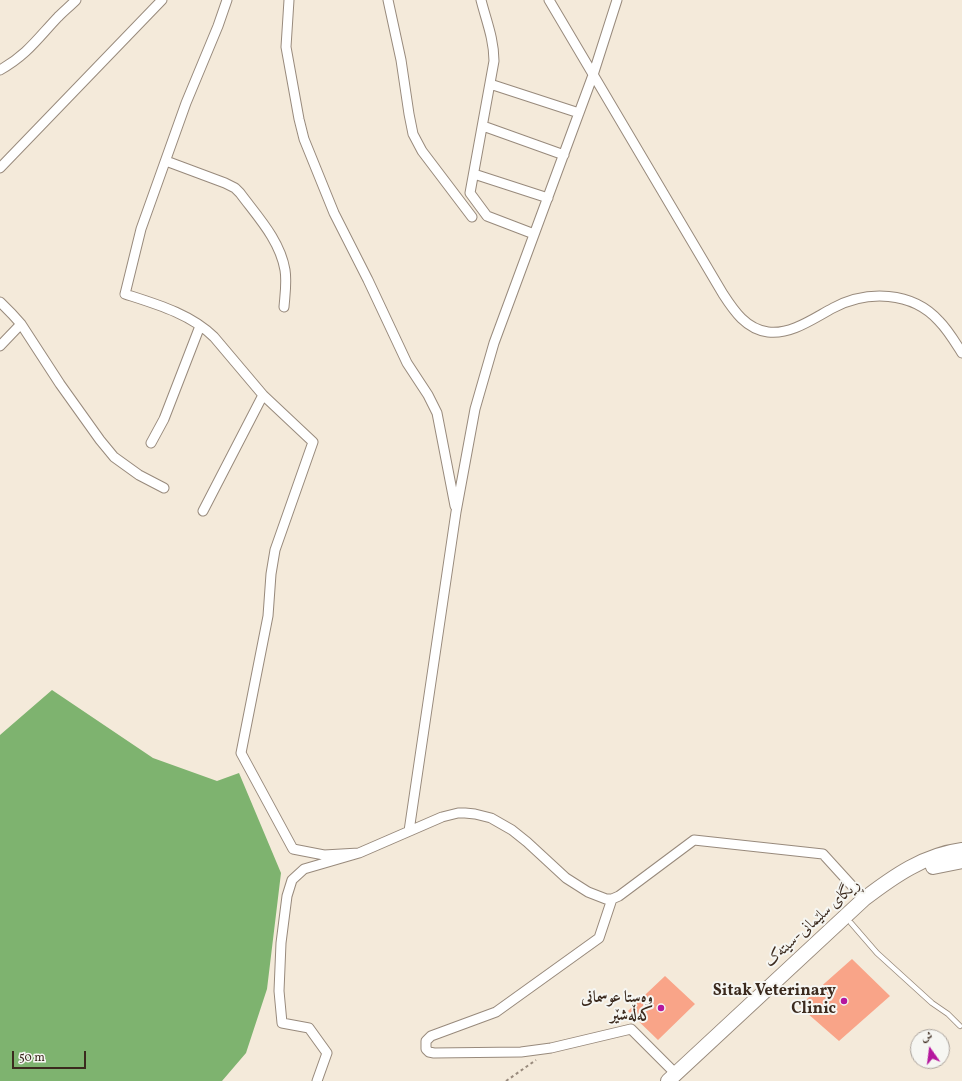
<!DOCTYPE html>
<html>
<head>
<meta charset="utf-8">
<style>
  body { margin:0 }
  #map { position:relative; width:962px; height:1081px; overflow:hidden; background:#f4eada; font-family:Vollkorn,Amiri,serif }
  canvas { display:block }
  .north { position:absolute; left:910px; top:1029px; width:40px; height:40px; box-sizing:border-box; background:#f6f6f2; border:1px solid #aba49d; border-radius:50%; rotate:346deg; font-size:11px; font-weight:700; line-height:16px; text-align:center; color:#3b2a1e }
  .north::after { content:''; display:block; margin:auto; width:14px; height:18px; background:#b5179e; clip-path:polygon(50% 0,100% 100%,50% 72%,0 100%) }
  .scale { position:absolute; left:12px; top:1051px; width:74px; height:18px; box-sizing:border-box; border:2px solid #3b2a1e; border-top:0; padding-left:5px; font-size:12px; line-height:14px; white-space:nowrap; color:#3b2a1e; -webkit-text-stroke:3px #f6f6f2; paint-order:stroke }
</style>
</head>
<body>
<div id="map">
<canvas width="962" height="1081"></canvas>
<div class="north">ش</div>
<div class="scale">50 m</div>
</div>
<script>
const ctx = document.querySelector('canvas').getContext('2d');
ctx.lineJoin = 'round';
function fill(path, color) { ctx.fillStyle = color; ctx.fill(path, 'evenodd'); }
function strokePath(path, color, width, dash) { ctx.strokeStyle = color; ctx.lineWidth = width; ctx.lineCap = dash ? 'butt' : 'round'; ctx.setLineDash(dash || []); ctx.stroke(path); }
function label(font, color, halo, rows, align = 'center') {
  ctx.font = font + ' Vollkorn,Amiri,serif'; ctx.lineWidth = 4; ctx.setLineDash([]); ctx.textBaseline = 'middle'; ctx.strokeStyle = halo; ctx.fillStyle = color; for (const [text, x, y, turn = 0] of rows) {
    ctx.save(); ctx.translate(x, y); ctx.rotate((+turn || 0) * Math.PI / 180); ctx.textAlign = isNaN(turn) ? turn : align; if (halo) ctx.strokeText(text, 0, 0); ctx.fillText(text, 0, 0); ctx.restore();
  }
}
const forest = new Path2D(`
  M 52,690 L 153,758 L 217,781 L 239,773 L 281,873 L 267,989 L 246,1053 L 222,1081 L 0,1081 L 0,735 Z`);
const building = new Path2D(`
  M 852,959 L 890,996 L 839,1041 L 799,1006 Z
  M 665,976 L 695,1004 L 658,1040 L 628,1011 Z`);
const path = new Path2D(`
  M 506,1081 L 536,1060`);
const lane = new Path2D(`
  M 851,923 L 877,953 L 932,1003 L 948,1014 L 960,1026`);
const street = new Path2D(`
  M 227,0 L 218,26 L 186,103 L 141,229 L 125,294 C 156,304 191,314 214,337 L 263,395 L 313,442 L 275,550 L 271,574 L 268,616 L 241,753 L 293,849 L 324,855 L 359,853
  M 289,0 L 286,47 L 299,119 L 304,139 L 334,213 L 368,280 L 407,363 L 428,395 L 437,413 L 455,506
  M 388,0 L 401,60 L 409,114 L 413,134 L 422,151 L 472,217
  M 481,0 C 486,20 494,39 494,61 L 470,193 L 487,216 L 534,234
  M 549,0 L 723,294 C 734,311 746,329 768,332 C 791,335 814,318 833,308 C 867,290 912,291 939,321 C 948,330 955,342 962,353
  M 0,70 C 27,55 38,38 58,17 C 64,11 70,6 76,0
  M 490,84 L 579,113
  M 483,126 L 564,155
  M 166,161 L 225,183 L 235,188 L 240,193 C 257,216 280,240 285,270 C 287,282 285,294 284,307
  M 0,168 L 162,0
  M 474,174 L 548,198
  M 0,302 L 12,314 L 21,324 L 60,384 L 100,440 L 114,457 L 139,475 L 164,488
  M 0,346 L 21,324
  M 151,443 L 164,419 L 200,326
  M 203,511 L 263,395
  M 409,831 L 456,512 L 475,409 L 494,343 L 593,75 L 617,0
  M 612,899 L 599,938 L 496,1012 L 431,1036 L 426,1041 L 426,1049 L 429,1052 L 434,1053 L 521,1052 L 551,1048 L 631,1029 L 676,1074
  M 317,1081 L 327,1053 L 309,1028 L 282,1023 L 279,991 L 281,943 L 287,896 L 292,880 L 304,869 L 359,853 L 442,817 L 458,813 L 465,813 L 475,814 L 491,818 L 512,830 L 527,842 L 566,878 L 588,892 L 606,899 L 612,899 L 619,896 L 694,840 L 823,854 L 864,899`);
const primary = new Path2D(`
  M 933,867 L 962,861
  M 668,1081 L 864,899 C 894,876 924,855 962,850`);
const markers = [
  [844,1001,4,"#b5179e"],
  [661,1008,4,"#b5179e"]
];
const streetNames = [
  ["ڕیگای سلێمانی-سیتەک",813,924,-42]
];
const poiNames = [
  ["Sitak Veterinary",836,992],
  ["Clinic",836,1010],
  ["وەستا عوسمانی",653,999],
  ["کەڵەشێر",653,1017]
];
fill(forest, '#7eb36f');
fill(building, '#f9a488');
strokePath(lane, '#988a7c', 6);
strokePath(street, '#988a7c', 11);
strokePath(primary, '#988a7c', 16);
strokePath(path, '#988a7c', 2, [3, 3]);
strokePath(lane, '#fff', 4.5);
strokePath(street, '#fff', 9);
strokePath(primary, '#fff', 14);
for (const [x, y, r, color] of markers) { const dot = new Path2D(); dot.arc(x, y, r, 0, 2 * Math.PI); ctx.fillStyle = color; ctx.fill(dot); strokePath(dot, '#f6f6f2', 1.5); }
label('16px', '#3b2a1e', '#f6f6f2', streetNames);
label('bold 16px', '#3b2a1e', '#f6f6f2', poiNames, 'right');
</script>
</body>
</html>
